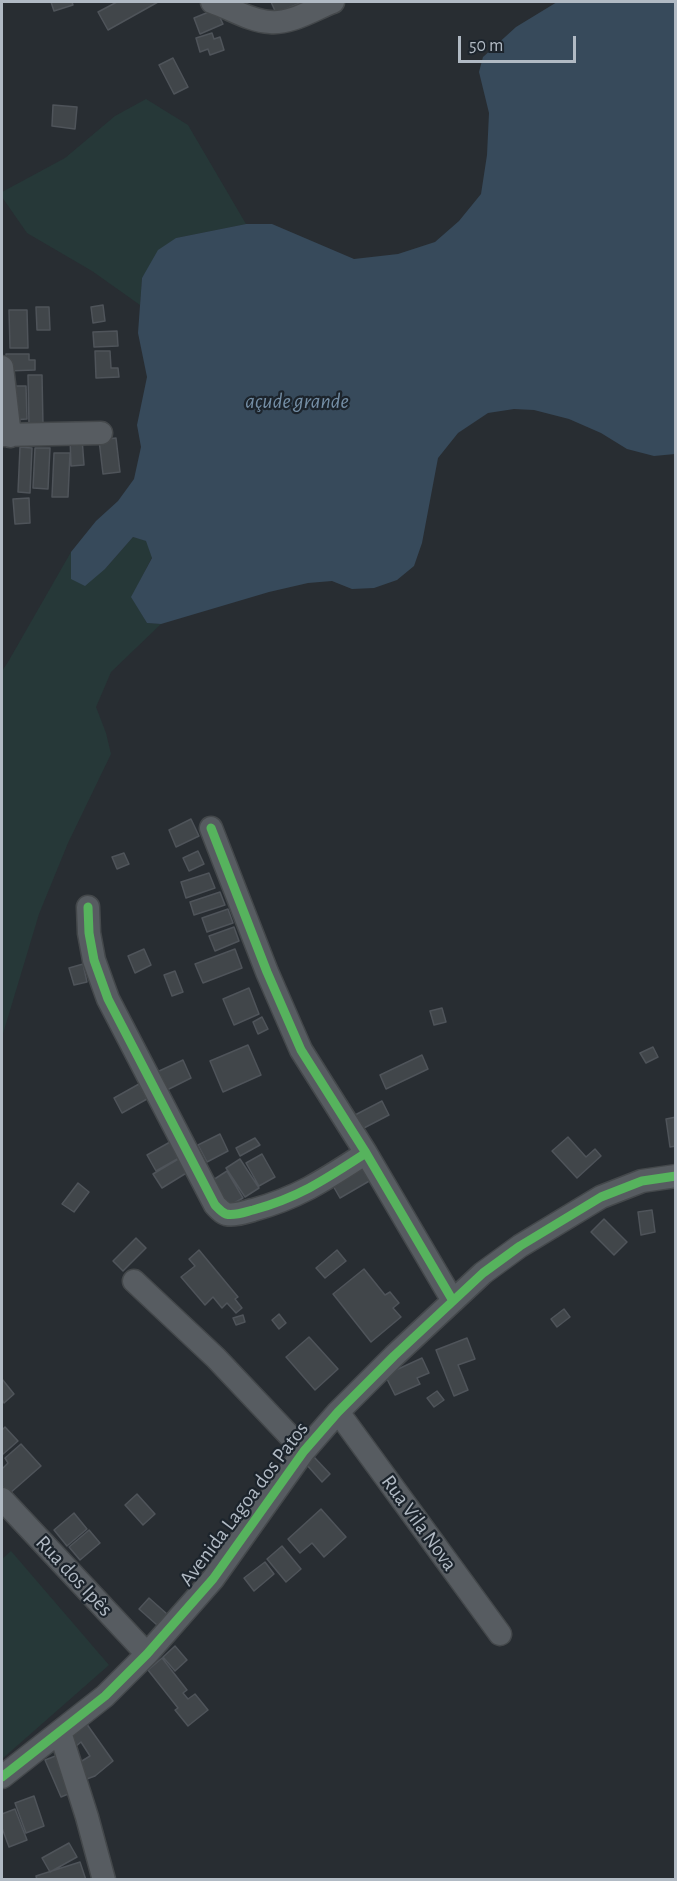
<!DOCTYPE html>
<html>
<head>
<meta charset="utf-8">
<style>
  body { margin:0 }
  #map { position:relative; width:677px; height:1881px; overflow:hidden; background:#282d32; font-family:"Alegreya Sans",sans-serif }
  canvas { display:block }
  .frame { position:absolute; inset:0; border:3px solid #b1bac4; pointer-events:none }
  .scale { position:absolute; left:458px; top:36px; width:118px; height:27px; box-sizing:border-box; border:3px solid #b1bac4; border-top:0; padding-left:8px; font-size:18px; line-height:21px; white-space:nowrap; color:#b1bac4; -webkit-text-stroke:4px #1c242c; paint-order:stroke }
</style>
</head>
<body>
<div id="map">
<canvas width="677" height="1881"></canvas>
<div class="frame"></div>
<div class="scale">50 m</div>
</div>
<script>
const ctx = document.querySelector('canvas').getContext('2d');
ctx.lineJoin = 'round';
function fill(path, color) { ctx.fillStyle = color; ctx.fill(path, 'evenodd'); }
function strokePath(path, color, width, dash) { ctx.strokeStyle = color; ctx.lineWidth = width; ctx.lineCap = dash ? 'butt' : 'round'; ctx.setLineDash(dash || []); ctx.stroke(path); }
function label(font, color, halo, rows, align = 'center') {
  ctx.font = font + ' "Alegreya Sans",sans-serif'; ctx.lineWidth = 4.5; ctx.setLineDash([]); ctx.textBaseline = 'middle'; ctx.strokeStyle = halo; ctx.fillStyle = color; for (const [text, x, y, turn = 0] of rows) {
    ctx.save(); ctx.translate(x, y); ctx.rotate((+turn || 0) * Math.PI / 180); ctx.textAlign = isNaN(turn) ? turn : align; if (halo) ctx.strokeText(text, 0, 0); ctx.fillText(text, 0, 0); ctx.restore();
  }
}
const green = new Path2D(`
  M 146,99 L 188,125 L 246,224 L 176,238 L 142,278 L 140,305 L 92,271 L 27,233 L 2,197 L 2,192 L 65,158 L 115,116 Z
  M 133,537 L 147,541 L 152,557 L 132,597 L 147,623 L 161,624 L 111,672 L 96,707 L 106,733 L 111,754 L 68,843 L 39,914 L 2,1037 L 2,671 L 8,662 L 71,552 L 71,579 L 105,569 Z
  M 11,1551 L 109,1665 L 2,1759 L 2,1559 Z`);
const water = new Path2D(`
  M 557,2 L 675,2 L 675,454 L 654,456 L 627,449 L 601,433 L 569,419 L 534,410 L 514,409 L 488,413 L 458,433 L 438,458 L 422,543 L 414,566 L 397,580 L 374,588 L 352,589 L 332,581 L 308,583 L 269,592 L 161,624 L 147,623 L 131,597 L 152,558 L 146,541 L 133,537 L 105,569 L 85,586 L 71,579 L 71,552 L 96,521 L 118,501 L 134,479 L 141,447 L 137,425 L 147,377 L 138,333 L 142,278 L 158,250 L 176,238 L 246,224 L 272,224 L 354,259 L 398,254 L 435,242 L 459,221 L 481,194 L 487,155 L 489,113 L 479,72 L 483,57 L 516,27 Z`);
const building = new Path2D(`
  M 51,2 L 72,2 L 73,5 L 54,11 Z
  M 117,2 L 158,2 L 108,30 L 98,12 Z
  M 271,2 L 303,2 L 276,13 Z
  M 216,9 L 223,24 L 200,34 L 194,18 Z
  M 212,33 L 214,39 L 220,37 L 224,50 L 210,55 L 208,49 L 200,52 L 196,38 Z
  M 173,58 L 188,87 L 174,94 L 159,65 Z
  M 53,105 L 77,107 L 75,129 L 52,126 Z
  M 103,305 L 105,321 L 93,323 L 91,307 Z
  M 36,307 L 49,307 L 50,330 L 37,330 Z
  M 9,310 L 27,310 L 28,348 L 10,348 Z
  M 117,331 L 118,346 L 94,347 L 93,332 Z
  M 95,351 L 110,351 L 111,368 L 118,368 L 119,377 L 96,378 Z
  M 6,354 L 29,354 L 29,360 L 35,360 L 35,370 L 6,371 Z
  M 28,375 L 42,375 L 43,426 L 29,426 Z
  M 10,386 L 26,386 L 27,419 L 11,420 Z
  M 70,438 L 82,438 L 84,465 L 71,466 Z
  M 116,438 L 120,472 L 103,474 L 99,440 Z
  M 20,447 L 32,448 L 30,493 L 18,492 Z
  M 35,448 L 50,448 L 48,489 L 33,488 Z
  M 54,453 L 70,453 L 68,497 L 52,497 Z
  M 29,498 L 30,523 L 15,524 L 13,499 Z
  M 191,819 L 199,836 L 176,847 L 169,830 Z
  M 198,851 L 204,864 L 189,871 L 183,858 Z
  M 124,853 L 129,864 L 117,869 L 112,857 Z
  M 209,873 L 215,888 L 186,898 L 181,882 Z
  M 220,892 L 225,905 L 194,915 L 190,902 Z
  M 228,909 L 233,923 L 207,932 L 202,918 Z
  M 234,927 L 239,941 L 215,951 L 209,936 Z
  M 144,949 L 151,965 L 135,973 L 128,956 Z
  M 235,949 L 242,968 L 203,983 L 195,964 Z
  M 83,964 L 87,982 L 74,985 L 69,968 Z
  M 175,971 L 183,992 L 172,996 L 164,975 Z
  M 249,988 L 259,1014 L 234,1025 L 223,999 Z
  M 442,1008 L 446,1022 L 434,1025 L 430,1011 Z
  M 262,1017 L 268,1029 L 258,1034 L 253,1022 Z
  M 248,1045 L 261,1075 L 223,1092 L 210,1061 Z
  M 653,1047 L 658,1057 L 646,1063 L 640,1053 Z
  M 422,1055 L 428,1069 L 386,1089 L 380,1075 Z
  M 183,1060 L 191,1078 L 165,1091 L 157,1072 Z
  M 139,1084 L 147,1099 L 122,1113 L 114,1098 Z
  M 382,1101 L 389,1115 L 362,1129 L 355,1115 Z
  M 676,1117 L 676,1146 L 670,1147 L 666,1119 Z
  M 220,1134 L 228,1151 L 207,1162 L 198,1145 Z
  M 568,1137 L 586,1157 L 595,1149 L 601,1156 L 577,1178 L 552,1151 Z
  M 255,1138 L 260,1145 L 240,1156 L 236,1148 Z
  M 170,1142 L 179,1158 L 156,1171 L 147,1155 Z
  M 262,1154 L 275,1177 L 259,1186 L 246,1163 Z
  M 180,1158 L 188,1172 L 162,1188 L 153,1174 Z
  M 240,1159 L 259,1188 L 245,1197 L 226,1168 Z
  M 363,1166 L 371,1180 L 340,1198 L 332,1184 Z
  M 227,1171 L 243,1198 L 229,1206 L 213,1180 Z
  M 78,1183 L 89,1192 L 74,1212 L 62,1204 Z
  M 652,1210 L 655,1232 L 641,1235 L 638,1212 Z
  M 604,1219 L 627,1242 L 614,1255 L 591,1232 Z
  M 136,1238 L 146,1248 L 123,1271 L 113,1261 Z
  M 199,1250 L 238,1297 L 235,1299 L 242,1308 L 236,1313 L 227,1303 L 222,1308 L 213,1297 L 205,1305 L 181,1277 L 195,1266 L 189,1259 Z
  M 337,1250 L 346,1261 L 325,1278 L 316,1268 Z
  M 364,1269 L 385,1295 L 390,1292 L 399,1303 L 393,1308 L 401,1317 L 371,1342 L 333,1294 Z
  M 564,1309 L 570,1317 L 557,1327 L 551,1319 Z
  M 279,1314 L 286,1323 L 279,1329 L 272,1320 Z
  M 243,1315 L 245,1322 L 236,1325 L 233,1318 Z
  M 309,1337 L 338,1369 L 315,1390 L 286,1357 Z
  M 467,1338 L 475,1359 L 458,1365 L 468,1390 L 454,1396 L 436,1350 Z
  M 422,1358 L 429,1373 L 417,1378 L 420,1384 L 395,1395 L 385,1375 Z
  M 2,1379 L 14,1394 L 4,1403 L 2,1399 Z
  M 437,1391 L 444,1400 L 434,1407 L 427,1398 Z
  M 5,1427 L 18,1441 L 2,1455 L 2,1430 Z
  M 21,1444 L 41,1466 L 9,1494 L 2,1486 L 2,1469 L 8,1463 L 5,1458 Z
  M 314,1457 L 330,1474 L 322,1482 L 306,1464 Z
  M 137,1494 L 155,1514 L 143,1525 L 125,1505 Z
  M 321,1509 L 346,1537 L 324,1557 L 312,1543 L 300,1553 L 288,1539 Z
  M 74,1513 L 87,1529 L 67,1546 L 54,1530 Z
  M 89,1530 L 100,1543 L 80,1560 L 69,1547 Z
  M 282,1546 L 301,1569 L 286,1582 L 267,1559 Z
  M 265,1562 L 274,1574 L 254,1591 L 244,1578 Z
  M 149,1598 L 167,1614 L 157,1625 L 139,1609 Z
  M 175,1646 L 187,1660 L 175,1671 L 163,1657 Z
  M 162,1658 L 187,1690 L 183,1693 L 188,1699 L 195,1694 L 208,1710 L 188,1726 L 175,1710 L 178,1708 L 148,1670 Z
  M 86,1723 L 113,1761 L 95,1776 L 84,1780 L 77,1764 L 90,1756 L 81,1742 L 75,1747 L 70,1736 Z
  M 58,1755 L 73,1792 L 61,1797 L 45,1760 Z
  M 34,1796 L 44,1826 L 26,1833 L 15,1803 Z
  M 15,1809 L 27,1840 L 9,1847 L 2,1828 L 2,1814 Z
  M 69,1843 L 77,1857 L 50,1872 L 42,1858 Z
  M 80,1862 L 86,1880 L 37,1880 L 36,1876 Z`);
const minor = new Path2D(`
  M 212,2 C 230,8 250,21 270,22 C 291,24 314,9 333,2
  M 2,367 L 10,436
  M 2,435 L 101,433
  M 211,828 L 267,972 L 301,1050 L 366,1153 L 453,1301
  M 88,907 L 89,933 L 94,960 L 108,999 L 215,1205 C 219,1209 221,1212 226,1214 C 235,1216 245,1212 253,1210 C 300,1197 326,1179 366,1153
  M 134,1281 L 216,1358 L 304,1451
  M 338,1412 L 500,1634
  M 2,1499 L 147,1654
  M 60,1732 L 87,1817 L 104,1880
  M 2,1777 L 105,1696 L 147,1654 L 213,1579 L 304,1451 L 338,1412 L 394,1356 L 483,1273 L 520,1246 L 601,1197 L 642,1181 L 676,1176`);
const cycleway = new Path2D(`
  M 211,828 L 267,972 L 301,1050 L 366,1153 L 453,1301
  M 88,907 L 89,933 L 94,960 L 108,999 L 215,1205 C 219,1209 221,1212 226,1214 C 235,1216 245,1212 253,1210 C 300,1197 326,1179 366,1153
  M 2,1777 L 105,1696 L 147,1654 L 213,1579 L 304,1451 L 338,1412 L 394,1356 L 483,1273 L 520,1246 L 601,1197 L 642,1181 L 676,1176`);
const streetNames = [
  ["Avenida Lagoa dos Patos",244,1504,-53],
  ["Rua Vila Nova",419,1523,54],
  ["Rua dos Ipês",74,1576,47]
];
const waterNames = [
  ["açude grande",297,401]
];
fill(green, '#263838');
fill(water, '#374a5b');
fill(building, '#41464a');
strokePath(building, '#4f545a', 1.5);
strokePath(minor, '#44484b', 25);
strokePath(minor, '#575c61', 22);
strokePath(cycleway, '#56b35d', 9);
label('21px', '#b1bac4', '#1c242c', streetNames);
label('italic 22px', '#748ea5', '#1c242c', waterNames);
</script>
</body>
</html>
